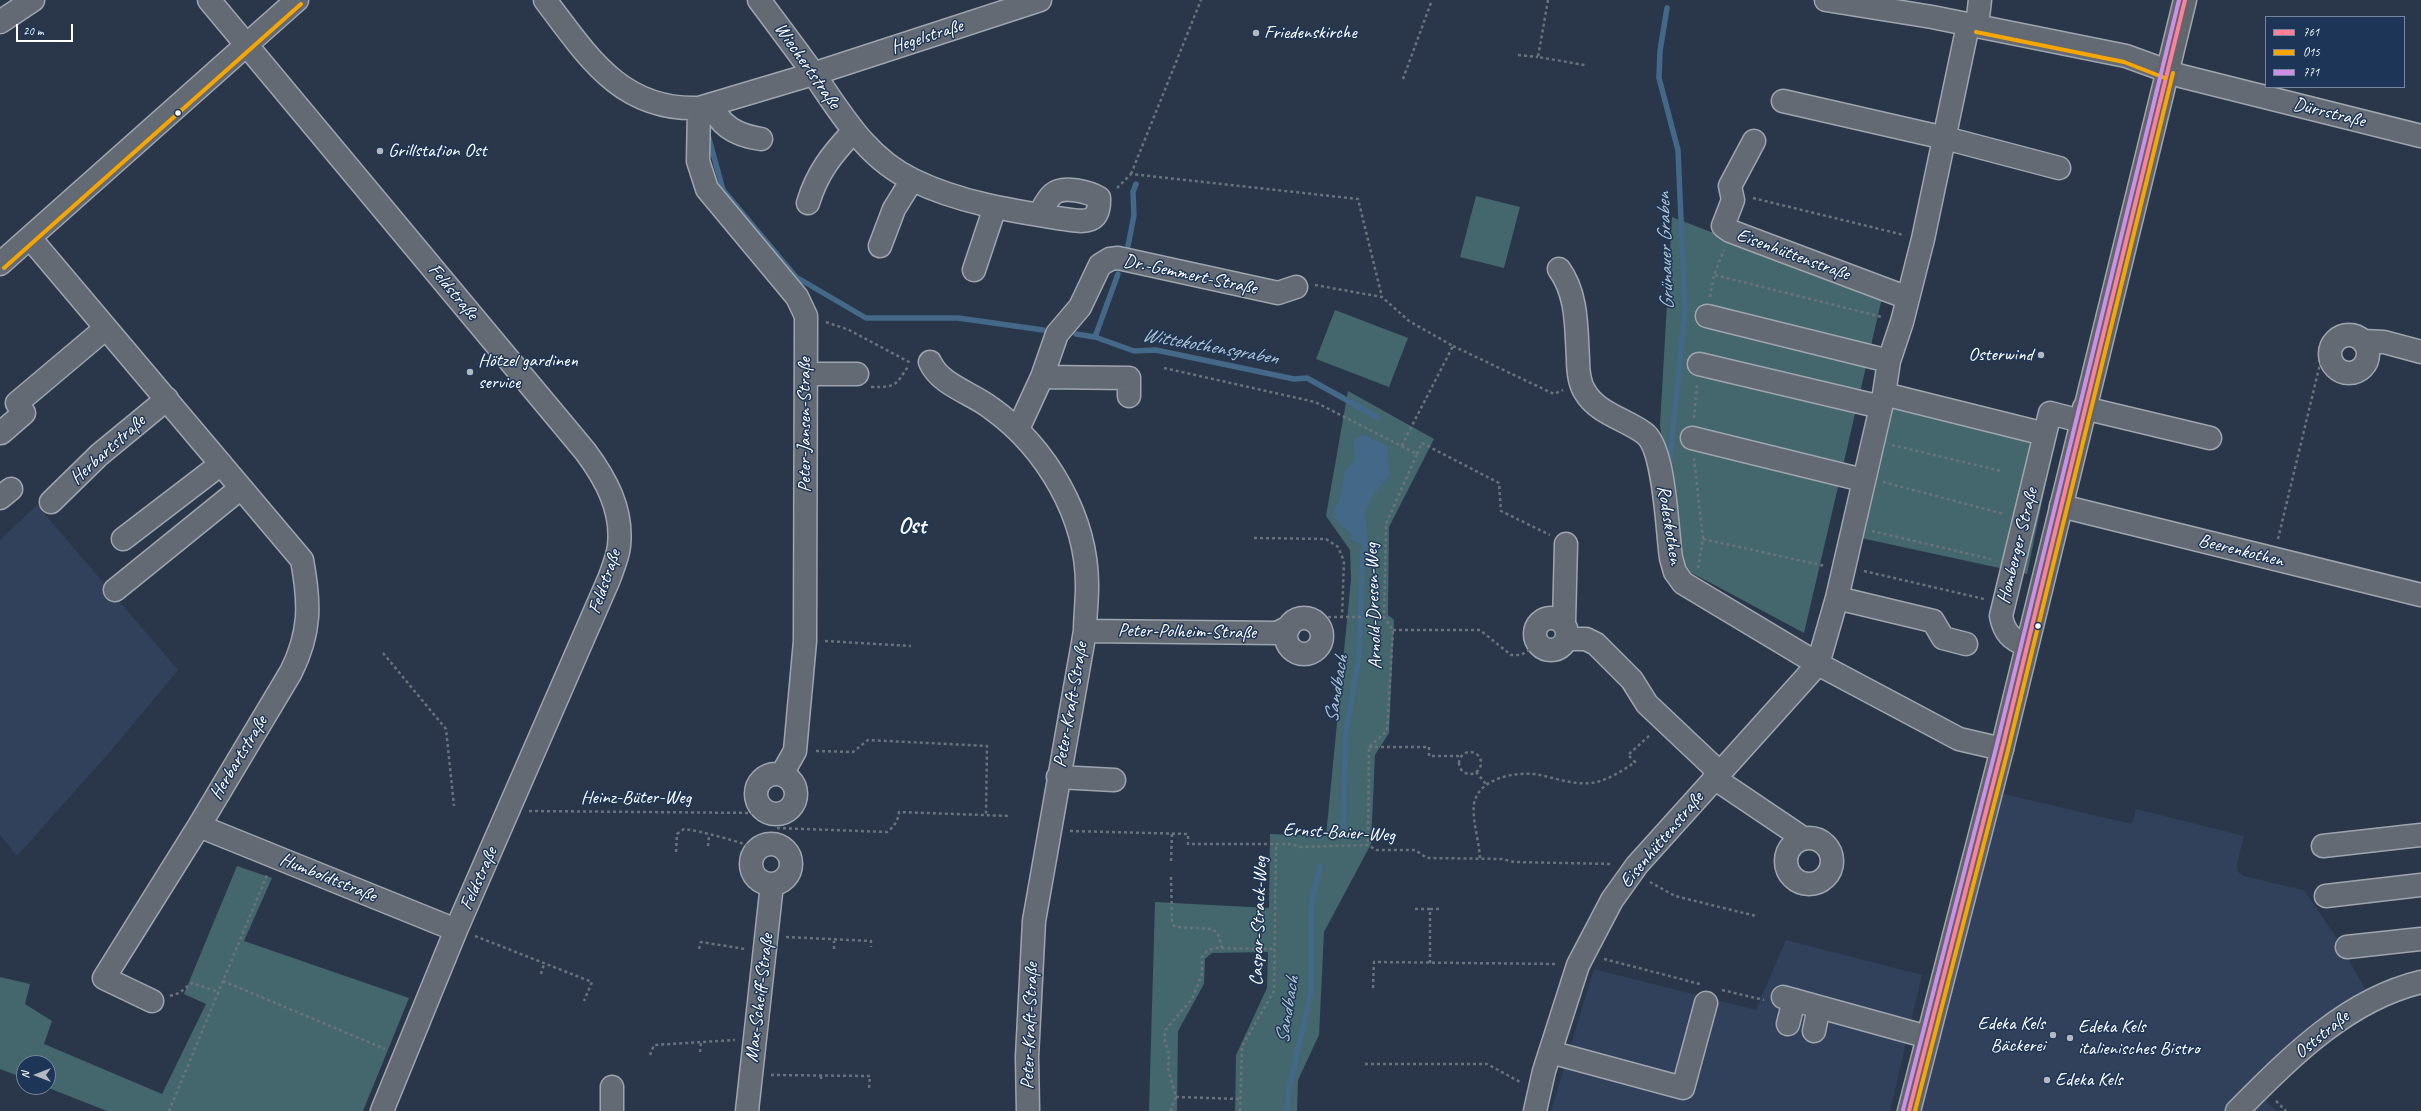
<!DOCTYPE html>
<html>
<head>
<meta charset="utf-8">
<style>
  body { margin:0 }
  #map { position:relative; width:2421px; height:1111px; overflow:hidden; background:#2a374a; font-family:Caveat,sans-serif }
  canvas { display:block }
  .legend { position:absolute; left:2265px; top:16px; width:140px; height:72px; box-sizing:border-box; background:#1d3557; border:1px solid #77869a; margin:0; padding:5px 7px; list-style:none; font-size:12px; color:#fff }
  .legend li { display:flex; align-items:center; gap:8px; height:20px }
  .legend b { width:20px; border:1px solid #77869a }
  .north { position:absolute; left:16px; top:1055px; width:40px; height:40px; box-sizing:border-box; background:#1d3557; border:1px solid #77869a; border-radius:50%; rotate:270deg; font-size:11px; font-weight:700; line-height:16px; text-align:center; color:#fff }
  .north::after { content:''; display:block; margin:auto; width:14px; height:18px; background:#b4b9c0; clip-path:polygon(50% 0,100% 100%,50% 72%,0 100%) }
  .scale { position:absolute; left:16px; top:24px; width:57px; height:18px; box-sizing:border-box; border:2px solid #fff; border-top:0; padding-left:5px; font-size:12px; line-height:14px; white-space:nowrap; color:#fff; -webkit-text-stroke:3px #1d3557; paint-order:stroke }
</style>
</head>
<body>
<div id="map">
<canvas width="2421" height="1111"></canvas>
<ul class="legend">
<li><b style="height:5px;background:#ff8098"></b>761</li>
<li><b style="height:5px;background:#f7a600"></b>O15</li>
<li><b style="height:5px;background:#ce8fe9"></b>771</li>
</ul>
<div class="north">N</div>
<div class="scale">20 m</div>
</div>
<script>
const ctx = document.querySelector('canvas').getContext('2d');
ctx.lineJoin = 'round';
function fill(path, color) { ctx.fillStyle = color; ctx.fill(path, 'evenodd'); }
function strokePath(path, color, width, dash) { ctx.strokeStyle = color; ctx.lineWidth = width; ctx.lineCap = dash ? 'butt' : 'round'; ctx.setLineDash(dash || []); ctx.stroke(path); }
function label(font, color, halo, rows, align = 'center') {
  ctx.font = font + ' Caveat,sans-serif'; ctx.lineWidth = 3; ctx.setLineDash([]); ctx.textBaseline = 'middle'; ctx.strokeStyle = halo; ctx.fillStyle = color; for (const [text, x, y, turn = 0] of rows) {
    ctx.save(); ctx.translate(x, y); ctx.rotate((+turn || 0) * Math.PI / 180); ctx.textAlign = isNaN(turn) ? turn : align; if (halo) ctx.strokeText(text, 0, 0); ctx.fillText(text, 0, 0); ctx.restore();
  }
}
const built = new Path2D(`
  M 37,505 L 178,670 L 108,754 L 17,856 L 0,835 L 0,540 Z
  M 1991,791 L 2132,824 L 2136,809 L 2244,836 L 2237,864 L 2238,872 L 2244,876 L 2303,890 L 2306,893 L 2336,937 L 2365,989 L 2362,1004 L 2257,1091 L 2276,1111 L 1909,1111 Z
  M 1786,940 L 1922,975 L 1890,1111 L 1551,1111 L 1594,969 L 1756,1010 Z`);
const green = new Path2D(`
  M 1476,196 L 1520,207 L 1504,268 L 1460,257 Z
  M 1672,217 L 1882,298 L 1804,633 L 1679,566 L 1660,425 Z
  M 1335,310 L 1408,338 L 1389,387 L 1316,359 Z
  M 1348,391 L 1434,439 L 1389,527 L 1388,615 L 1394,620 L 1389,733 L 1375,755 L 1371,844 L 1324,932 L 1319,1035 L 1298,1080 L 1297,1111 L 1235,1111 L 1236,1055 L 1267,988 L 1268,952 L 1212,953 L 1205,959 L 1204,984 L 1178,1031 L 1177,1111 L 1149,1111 L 1155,902 L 1269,908 L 1270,834 L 1326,836 L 1351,579 L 1350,550 L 1326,516 Z
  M 1892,405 L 2054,444 L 2027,574 L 1861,538 Z
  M 237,866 L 272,878 L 244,941 L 409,998 L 363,1111 L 107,1111 L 46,1087 L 48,1087 L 48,1063 L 24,1063 L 24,1078 L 0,1069 L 0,977 L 30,984 L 25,1004 L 52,1021 L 44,1044 L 162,1094 L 206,1004 L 184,994 Z`);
const water = new Path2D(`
  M 1366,435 L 1387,446 L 1390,475 L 1372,496 L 1365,513 L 1368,538 L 1367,551 L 1363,551 L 1361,544 L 1351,540 L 1352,535 L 1334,518 L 1335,513 L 1333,511 L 1339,502 L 1345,471 L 1355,459 L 1353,442 L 1357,437 Z`);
const stream = new Path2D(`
  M 1667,8 L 1660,51 L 1659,78 L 1678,150 L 1685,312 L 1669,468
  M 708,135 L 723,190 L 796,277 L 866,318 L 958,318 L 1043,330
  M 1128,246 L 1134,215 L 1133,192 L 1136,184
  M 1118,274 L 1095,337 L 1134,351 L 1156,350 L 1294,379 L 1307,378 L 1377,417
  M 1076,334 L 1095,337
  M 1343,831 L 1346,731 L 1359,657 L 1363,551
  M 1287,1111 L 1289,1089 L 1311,992 L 1311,906 L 1320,866`);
const path = new Path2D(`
  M 1548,0 L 1538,57 L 1585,65
  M 1518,55 L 1538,57
  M 1403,79 L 1432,0
  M 1131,174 L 1201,0
  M 1117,188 L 1131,174 L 1358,199 L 1382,297
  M 1753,198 L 1904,235
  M 1715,275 L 1882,317
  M 1315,285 L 1382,297 L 1409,321 L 1453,346 L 1401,447
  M 1710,297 L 1714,275 L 1724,250
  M 826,322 L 849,330 L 911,363
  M 1453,346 L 1554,394 L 1563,390
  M 1164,368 L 1315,402 L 1417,454 L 1386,524 L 1384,617 L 1393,630 L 1387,731 L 1369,747 L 1368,845
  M 871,387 C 897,387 895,386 909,365
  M 1694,418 L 1697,385
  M 1892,445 L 2001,471
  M 1417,454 L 1422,443 L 1499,483 L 1501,511 L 1550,535
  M 1694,458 L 1703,539 L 1698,568
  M 1883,482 L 2004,514
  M 1872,531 L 1991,559
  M 1254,538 L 1326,539 L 1338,547 L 1344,561 L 1342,616
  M 1703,539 L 1825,566
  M 2278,539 L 2320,364 L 2331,360
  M 1864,571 L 1984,599
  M 1317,622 L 1329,617 L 1384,617
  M 1393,630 L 1480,630 L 1511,655 L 1521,655 L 1538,644
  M 825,641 L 911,646
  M 383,653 L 446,729 L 454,806
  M 1369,747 L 1429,747 L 1429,756 L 1462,756
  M 816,751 L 853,752 L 868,740 L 987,746 L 986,815
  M1459 763a11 11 0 1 1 22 0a11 11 0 1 1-22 0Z
  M 1476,772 L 1486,784
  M 529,811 L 757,813 L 763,810
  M 777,828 L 887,832 C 894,827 898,821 899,812 L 1010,816
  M 1070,831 L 1188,834 L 1188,844 L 1292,844 L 1299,847 L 1368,845 L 1376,850 L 1415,850 L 1427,858 L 1502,859 L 1514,862 L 1612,864
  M 708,846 L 709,836
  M 676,852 L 677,834 L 684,829 C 697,830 746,843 756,849
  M 1480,858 C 1479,841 1472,820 1474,804 C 1478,779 1513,772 1534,774 C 1553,777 1571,785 1591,783 C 1607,781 1622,771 1635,762 L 1628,755 L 1650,735
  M 1171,861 L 1172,834
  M 1171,877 L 1172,923 L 1175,927 L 1213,929 L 1219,936 L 1222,948
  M 1650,882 L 1675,896 L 1756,916
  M 1415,909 L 1430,909 L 1430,963
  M 1430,909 L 1440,909
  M 475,936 L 592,982 L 584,1001
  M 786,937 L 871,941 L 871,947
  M 699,949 L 701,942 L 745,949
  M 834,949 L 834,941
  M 1604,959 L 1700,984
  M 541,974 L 544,964
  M 223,981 L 385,1049
  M 1373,988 L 1374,962 L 1557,964
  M 1722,990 L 1764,1000
  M 170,996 L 179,993 L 192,983 L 219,992
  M 700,1052 L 701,1042
  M 650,1055 L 654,1045 L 735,1040
  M 1365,1064 L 1487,1064 L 1522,1083
  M 771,1075 L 870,1076 L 869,1088
  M 821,1076 L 821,1080
  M 1176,1097 L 1241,1099
  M 2276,1101 L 2286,1111
  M 169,1111 L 267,875
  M 1170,1111 L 1176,1097 L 1168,1069 L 1169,1054 L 1164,1038 L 1166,1029 L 1192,999 L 1202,974 L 1202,957 L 1207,951 L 1214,948 L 1274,949
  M 1240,1111 L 1242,1046 L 1274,991 L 1276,844`);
const minor = new Path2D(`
  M 209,0 L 585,451 C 606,479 623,510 619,546 C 618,556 613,568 609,579 L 456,930 L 382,1111
  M 545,0 C 587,55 620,111 699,108 L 813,74 L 1040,0
  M 759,0 C 777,24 795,48 813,73 C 841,113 866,158 913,180 C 960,203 1013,211 1064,219 C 1084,222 1100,225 1099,198 C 1089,192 1063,185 1053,194 C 1047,199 1043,208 1039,215
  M 1826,0 L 1932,17 L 2126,56 L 2181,76 L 2421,136
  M 0,22 L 33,0
  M 1977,26 L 1980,0
  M 1783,101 L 1945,138 L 2059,168
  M 712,104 C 719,127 740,136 761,139
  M 699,108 L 698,161 L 707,189 L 797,297 L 806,316 L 805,641 L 795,751 L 782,774
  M 1754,141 L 1730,186 L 1733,200 L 1723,226 L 1730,231 L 1908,298
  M 808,203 C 817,173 832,154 853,132
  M 30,238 L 302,560 C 310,603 311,632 291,672 L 199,826 L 104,978 L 152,1001
  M 880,246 L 894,209 L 912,180
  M 0,264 L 297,0
  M 1559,269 C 1578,295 1576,329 1578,359 C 1578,369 1579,383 1585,392 C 1597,413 1625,419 1644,433 C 1665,447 1667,531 1671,558 L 1675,572 L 1683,583 L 1818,664 L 1959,739 L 2002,749
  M 974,270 L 995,207
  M 1707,316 L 1889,361
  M2330 354a19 19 0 1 1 38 0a19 19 0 1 1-38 0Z
  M 2363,341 L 2384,342 L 2421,352
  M 930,362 C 940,385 972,393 991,408 C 1047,448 1088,518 1087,588 C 1087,602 1085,617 1085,631 L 1034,921 L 1027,1057 L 1028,1111
  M 1699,364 L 1881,407
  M 806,374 L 857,374
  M 1042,377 L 1129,378 L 1129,396
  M 1884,394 L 2045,434
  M 2084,408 L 2210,438
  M 1018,429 L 1042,377 L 1057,334 L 1080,307 L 1100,265 L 1110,259 L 1118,258 L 1278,293 L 1296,287
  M 1,433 L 24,413 L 17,403 L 106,328
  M 1692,438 L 1863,480
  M 0,498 L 11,489
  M 51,502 L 99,455 L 167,399
  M 2061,506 L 2421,595
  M 123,539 L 221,464
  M 115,590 L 241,488
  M 1837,598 L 1933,621 L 1943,638 L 1966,644
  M1535 634a16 16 0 1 1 32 0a16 16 0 1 1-32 0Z
  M1286 636a18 18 0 1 1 36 0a18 18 0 1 1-36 0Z
  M 1564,623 L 1566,544
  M 1085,631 L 1277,633 L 1289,627
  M 1568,639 L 1586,639 L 1596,644 L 1632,680 L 1647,704 L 1719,772
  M 2027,645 C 2011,640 2004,632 2001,616 L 2050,413 L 2081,421
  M756 794a20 20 0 1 1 40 0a20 20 0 1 1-40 0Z
  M 1058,777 L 1114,780
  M 1714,778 L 1803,838
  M 199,826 L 456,930
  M1786 861a23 23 0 1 1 46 0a23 23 0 1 1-46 0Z
  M751 864a20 20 0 1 1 40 0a20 20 0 1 1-40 0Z
  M 2323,846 L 2421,835
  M 2326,896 L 2421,885
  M 2347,947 L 2421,939
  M 1783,997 L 1928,1037
  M 1788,1024 L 1794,1000
  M 1814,1031 L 1819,1007
  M 1550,1052 L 1683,1088 L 1706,1003
  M 612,1111 L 612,1087
  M 747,1111 L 772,884
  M 1535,1111 L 1544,1071 L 1578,965 L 1612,900 L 1637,865 L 1818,664 L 1837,598 L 1884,394 L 1889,361 L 1902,322 L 1923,239 L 1968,25
  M 2237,1111 C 2290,1058 2346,1000 2421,982`);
const major = new Path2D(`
  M 1909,1111 L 2002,749 L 2185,0`);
const bus1 = new Path2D(`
  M 1909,1111 L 2002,749 L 2185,0`);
const bus2 = new Path2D(`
  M 1976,32 L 2124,62 L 2165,78
  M 4,268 L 301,4
  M 1915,1111 L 2008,750 L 2173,73`);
const bus3 = new Path2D(`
  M 1903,1110 L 1996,748 L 2179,0`);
const markers = [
  [1256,33,4,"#b4b9c0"],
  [178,113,3.5,"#fff"],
  [380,151,4,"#b4b9c0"],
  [2041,355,4,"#b4b9c0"],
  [470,372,4,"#b4b9c0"],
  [2038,626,3.5,"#fff"],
  [2053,1035,4,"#b4b9c0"],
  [2070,1038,4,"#b4b9c0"],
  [2047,1080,4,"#b4b9c0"]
];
const poiNames = [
  ["Friedenskirche",1264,33],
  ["Grillstation Ost",388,151],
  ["Osterwind",2033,355,"right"],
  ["Hötzel gardinen",478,361],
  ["service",478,383],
  ["Edeka Kels",2045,1024,"right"],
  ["Bäckerei",2045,1046,"right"],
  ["Edeka Kels",2078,1027],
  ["italienisches Bistro",2078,1049],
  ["Edeka Kels",2055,1080]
];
const streetNames = [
  ["Hegelstraße",927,37,-18],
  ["Wiechertstraße",807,66,55],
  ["Dürrstraße",2329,113,14],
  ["Eisenhüttenstraße",1793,255,20],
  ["Dr.-Gemmert-Straße",1190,275,12],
  ["Feldstraße",453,292,50],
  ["Peter-Jansen-Straße",805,425,-90],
  ["Herbartstraße",108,450,-42],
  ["Rodeskothen",1669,525,81],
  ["Homberger Straße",2018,546,-76],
  ["Beerenkothen",2241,551,14],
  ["Feldstraße",605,582,-71],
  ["Arnold-Dresen-Weg",1374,606,-92],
  ["Peter-Polheim-Straße",1187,632,1],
  ["Peter-Kraft-Straße",1071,705,-80],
  ["Herbartstraße",239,758,-59],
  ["Heinz-Büter-Weg",636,798],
  ["Ernst-Baier-Weg",1339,833,3],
  ["Eisenhüttenstraße",1662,840,-50],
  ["Humboldtstraße",328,878,22],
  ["Feldstraße",479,879,-66],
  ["Caspar-Strack-Weg",1259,921,-88],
  ["Max-Scheiff-Straße",760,998,-83],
  ["Peter-Kraft-Straße",1030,1026,-88],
  ["Oststraße",2322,1035,-39]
];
const waterNames = [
  ["Grünauer Graben",1666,251,-92],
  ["Wittekothensgraben",1210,347,10],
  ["Sandbach",1337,689,-81],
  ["Sandbach",1288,1010,-81]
];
const districtNames = [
  ["Ost",912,527]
];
fill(built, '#31415b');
fill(green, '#43676d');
fill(water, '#436888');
strokePath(stream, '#436888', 5.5);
strokePath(minor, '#9fa5ae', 25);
strokePath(major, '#9fa5ae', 25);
strokePath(path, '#6a727c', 2.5, [3, 3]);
strokePath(minor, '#636a74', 22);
strokePath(major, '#60666c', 22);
strokePath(bus1, '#ff8098', 4);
strokePath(bus2, '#f7a600', 4);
strokePath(bus3, '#ce8fe9', 4);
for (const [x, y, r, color] of markers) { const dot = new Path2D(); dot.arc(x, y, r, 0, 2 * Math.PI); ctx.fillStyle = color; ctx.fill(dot); strokePath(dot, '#1d3557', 1.5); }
label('19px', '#fff', '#1d3557', poiNames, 'left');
label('19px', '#fff', '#1d3557', streetNames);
label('italic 20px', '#b5c5d2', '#1d3557', waterNames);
label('bold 23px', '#fff', '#1d3557', districtNames);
</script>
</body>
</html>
